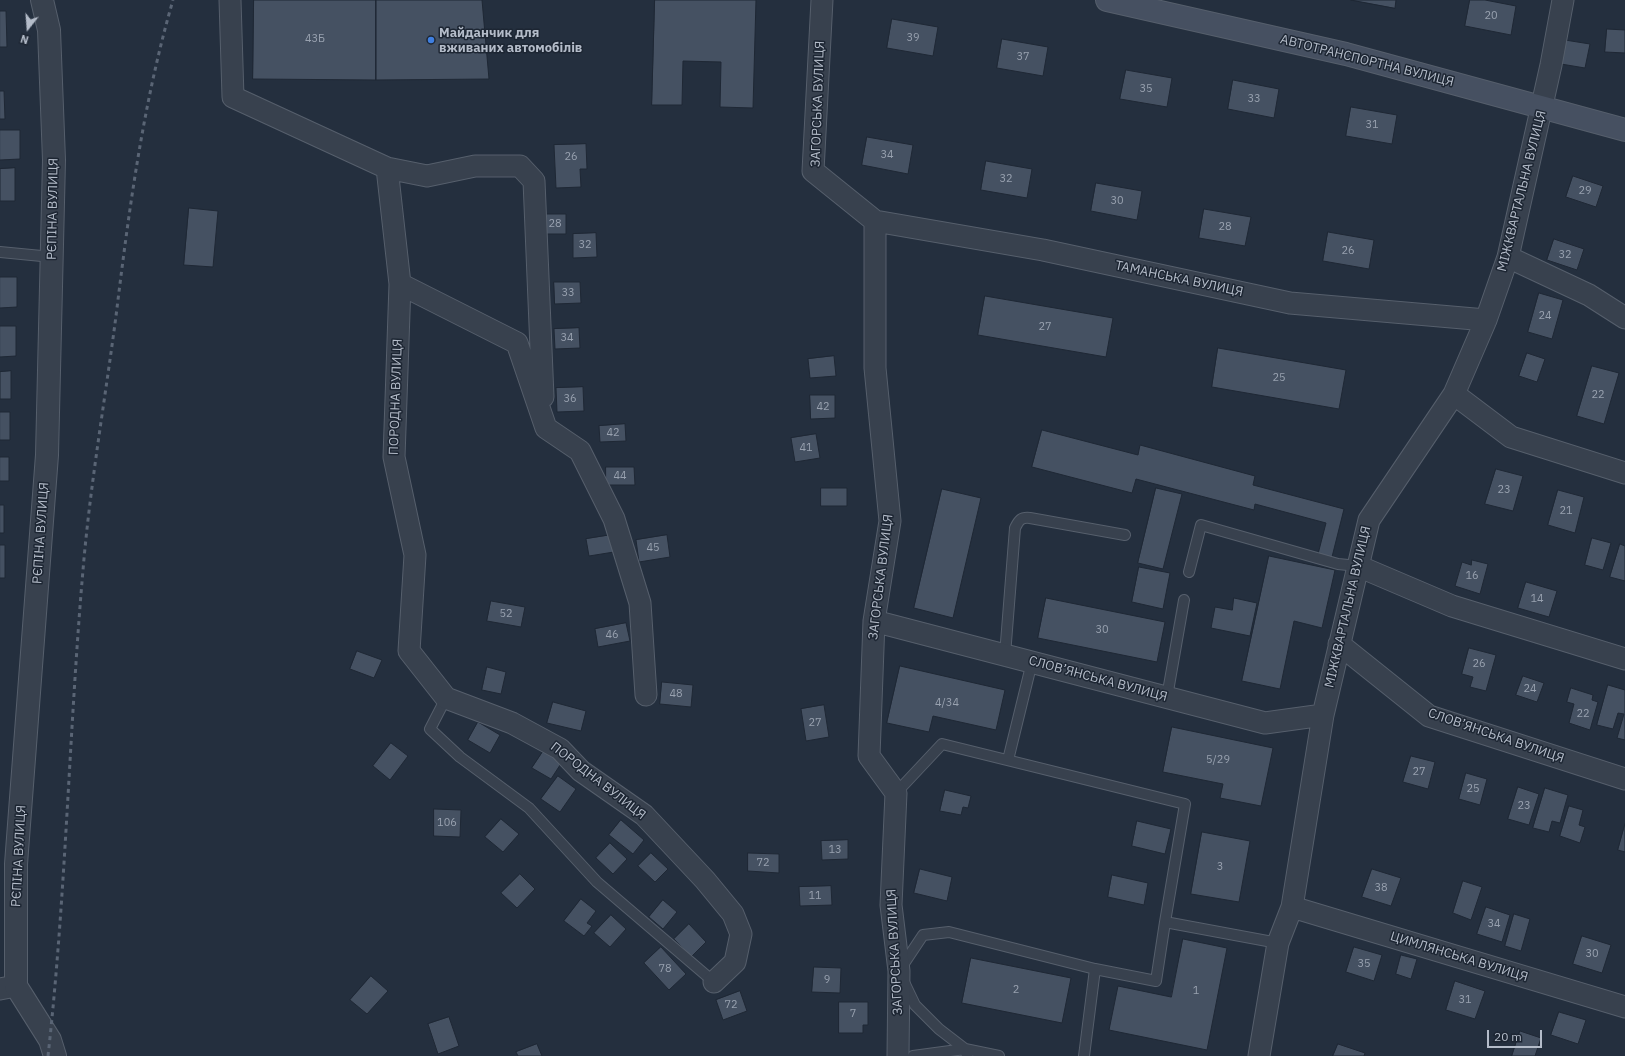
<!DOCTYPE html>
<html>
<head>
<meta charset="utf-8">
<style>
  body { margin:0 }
  #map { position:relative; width:1625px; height:1056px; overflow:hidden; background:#242f3e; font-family:"IBM Plex Sans",sans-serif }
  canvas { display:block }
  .north { position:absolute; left:8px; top:8px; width:40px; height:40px; -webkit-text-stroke:3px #1d2633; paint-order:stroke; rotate:197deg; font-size:11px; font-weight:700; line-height:16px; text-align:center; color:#b4bcc9 }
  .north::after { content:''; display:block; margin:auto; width:14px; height:18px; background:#b4bcc9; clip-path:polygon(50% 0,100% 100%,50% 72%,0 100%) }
  .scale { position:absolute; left:1487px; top:1030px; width:55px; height:18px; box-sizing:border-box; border:2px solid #b4bcc9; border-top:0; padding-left:5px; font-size:12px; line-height:14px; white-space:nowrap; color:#b4bcc9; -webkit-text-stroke:3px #1d2633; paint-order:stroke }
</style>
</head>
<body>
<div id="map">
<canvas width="1625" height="1056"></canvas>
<div class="north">N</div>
<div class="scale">20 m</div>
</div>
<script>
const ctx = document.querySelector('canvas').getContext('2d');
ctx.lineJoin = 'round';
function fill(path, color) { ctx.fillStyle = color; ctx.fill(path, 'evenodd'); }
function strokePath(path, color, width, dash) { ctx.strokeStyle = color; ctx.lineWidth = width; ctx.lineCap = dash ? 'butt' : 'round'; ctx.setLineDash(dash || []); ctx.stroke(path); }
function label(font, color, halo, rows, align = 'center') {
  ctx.font = font + ' "IBM Plex Sans",sans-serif'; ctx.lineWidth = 3; ctx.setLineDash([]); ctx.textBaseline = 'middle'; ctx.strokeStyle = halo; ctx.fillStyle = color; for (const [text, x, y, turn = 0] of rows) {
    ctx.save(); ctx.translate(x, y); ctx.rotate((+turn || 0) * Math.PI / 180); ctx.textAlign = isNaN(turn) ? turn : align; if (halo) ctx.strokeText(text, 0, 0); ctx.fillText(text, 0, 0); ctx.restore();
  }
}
const building = new Path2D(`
  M 254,0 L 376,0 L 376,80 L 253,79 Z
  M 376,0 L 482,0 L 489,79 L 376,80 Z
  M 655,0 L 756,0 L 753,108 L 720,107 L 721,62 L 683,61 L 682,105 L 652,105 Z
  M 1351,0 L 1396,0 L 1395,8 Z
  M 1470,0 L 1485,0 L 1516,6 L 1511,35 L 1465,26 Z
  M 0,11 L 6,11 L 7,47 L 0,47 Z
  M 892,19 L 938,27 L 933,56 L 887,48 Z
  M 1607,29 L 1625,30 L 1625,53 L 1605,52 Z
  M 1002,39 L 1048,47 L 1043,76 L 997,68 Z
  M 1565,40 L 1590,44 L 1585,68 L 1561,64 Z
  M 1126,70 L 1172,78 L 1167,107 L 1120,99 Z
  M 1233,80 L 1279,89 L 1274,118 L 1228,109 Z
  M 0,91 L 4,91 L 5,119 L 0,119 Z
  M 1351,107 L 1397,115 L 1392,144 L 1346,136 Z
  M 0,130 L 20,130 L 20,159 L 0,160 Z
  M 867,137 L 913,145 L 908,174 L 862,165 Z
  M 586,144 L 587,169 L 580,169 L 581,187 L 556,188 L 554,145 Z
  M 986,161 L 1032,169 L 1027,198 L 981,190 Z
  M 15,168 L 15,201 L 0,201 L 0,169 Z
  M 1573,176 L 1603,186 L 1596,207 L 1566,197 Z
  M 1096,183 L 1142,191 L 1137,220 L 1091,211 Z
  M 189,208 L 218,211 L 213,267 L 184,265 Z
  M 1204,209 L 1251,217 L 1245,246 L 1199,238 Z
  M 543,214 L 566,214 L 566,234 L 544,234 Z
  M 1328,232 L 1374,240 L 1369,269 L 1323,261 Z
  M 596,233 L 597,257 L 573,258 L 573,234 Z
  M 1554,239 L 1584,249 L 1577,270 L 1547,260 Z
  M 0,277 L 17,277 L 17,307 L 0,308 Z
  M 554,282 L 580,282 L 581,303 L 555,304 Z
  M 1539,293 L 1563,300 L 1552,339 L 1528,332 Z
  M 985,296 L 1113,318 L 1106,357 L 978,335 Z
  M 0,326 L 16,326 L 16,356 L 0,357 Z
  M 579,328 L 580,348 L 555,349 L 554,329 Z
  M 1218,348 L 1346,370 L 1339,409 L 1212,387 Z
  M 1527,353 L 1545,359 L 1537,382 L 1519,376 Z
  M 834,356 L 836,376 L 810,378 L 808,359 Z
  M 1592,366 L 1619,373 L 1604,424 L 1577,416 Z
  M 11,371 L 11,399 L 0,399 L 0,372 Z
  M 583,387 L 584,411 L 557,412 L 556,388 Z
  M 810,395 L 835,395 L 835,418 L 811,419 Z
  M 0,412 L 10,412 L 10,440 L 0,440 Z
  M 625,424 L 626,441 L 600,442 L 599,426 Z
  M 1042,430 L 1138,455 L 1140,445 L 1255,476 L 1253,485 L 1344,509 L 1332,557 L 1318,554 L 1326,523 L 1255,504 L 1254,510 L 1136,479 L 1132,493 L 1032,467 Z
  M 816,434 L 820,458 L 795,462 L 791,438 Z
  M 0,457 L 9,457 L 9,481 L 0,481 Z
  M 606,467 L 634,467 L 635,485 L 606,485 Z
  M 1496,469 L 1523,476 L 1513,511 L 1485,504 Z
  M 821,488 L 847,488 L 847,506 L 821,506 Z
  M 1156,488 L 1182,494 L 1163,569 L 1138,563 Z
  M 942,489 L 981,498 L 953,618 L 914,608 Z
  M 1558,490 L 1584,497 L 1575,533 L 1548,525 Z
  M 0,505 L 4,505 L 4,533 L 0,533 Z
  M 611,535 L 614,552 L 589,556 L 586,539 Z
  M 667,535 L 670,557 L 639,562 L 636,540 Z
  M 1592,538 L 1611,543 L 1603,570 L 1585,565 Z
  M 1620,544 L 1625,546 L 1625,581 L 1610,577 Z
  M 0,545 L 5,545 L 5,578 L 0,578 Z
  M 1269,556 L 1335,570 L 1322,628 L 1294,621 L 1280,689 L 1242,681 Z
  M 1472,560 L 1488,564 L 1480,594 L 1455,586 L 1462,562 L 1471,565 Z
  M 1139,567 L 1170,573 L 1163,609 L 1132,602 Z
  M 1526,582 L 1557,591 L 1549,617 L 1518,608 Z
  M 1046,598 L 1165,622 L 1157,662 L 1038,638 Z
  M 1234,598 L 1257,603 L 1250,636 L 1211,628 L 1215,607 L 1232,610 Z
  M 491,601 L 525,607 L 521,627 L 487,621 Z
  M 626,623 L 630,641 L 598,647 L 595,629 Z
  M 1469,648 L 1496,655 L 1486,691 L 1470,687 L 1473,677 L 1462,674 Z
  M 357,651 L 382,660 L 374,678 L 350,669 Z
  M 900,666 L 1005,690 L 996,730 L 933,716 L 929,732 L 887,723 Z
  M 487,667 L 506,672 L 501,694 L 482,690 Z
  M 1523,676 L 1544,683 L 1537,702 L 1516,695 Z
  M 662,682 L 693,685 L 691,707 L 660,704 Z
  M 1608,685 L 1625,690 L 1625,740 L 1617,738 L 1624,714 L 1618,713 L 1613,729 L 1597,725 Z
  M 1571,688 L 1593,695 L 1592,700 L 1598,702 L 1590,730 L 1569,723 L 1574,704 L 1567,702 Z
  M 553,702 L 586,711 L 581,731 L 547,723 Z
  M 824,705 L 829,737 L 806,741 L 801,709 Z
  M 478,722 L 500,735 L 490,753 L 468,740 Z
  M 1172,727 L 1273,748 L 1261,806 L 1220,798 L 1223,784 L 1163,772 Z
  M 391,743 L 408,756 L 390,780 L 373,766 Z
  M 544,750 L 562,762 L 551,779 L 532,768 Z
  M 1411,756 L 1435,762 L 1428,789 L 1403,782 Z
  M 1466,773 L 1487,779 L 1480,805 L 1459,799 Z
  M 558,776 L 576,789 L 560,812 L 541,799 Z
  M 1518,787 L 1539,794 L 1529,825 L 1508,819 Z
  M 1545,788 L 1568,795 L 1560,823 L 1552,821 L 1549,832 L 1533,828 Z
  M 945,790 L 971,796 L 968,808 L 963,807 L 961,815 L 940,811 Z
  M 1569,806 L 1583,810 L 1579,825 L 1585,827 L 1580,843 L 1560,836 Z
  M 434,809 L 461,810 L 460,837 L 434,836 Z
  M 501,819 L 519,834 L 503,852 L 485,837 Z
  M 621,820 L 644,840 L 633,854 L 609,835 Z
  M 1137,821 L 1171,829 L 1165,854 L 1132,846 Z
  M 1625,824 L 1625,852 L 1618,850 Z
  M 1202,832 L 1250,841 L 1239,902 L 1191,894 Z
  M 848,840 L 848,859 L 822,860 L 821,841 Z
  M 610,843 L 627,859 L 613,874 L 596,858 Z
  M 651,853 L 668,869 L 655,882 L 638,866 Z
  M 748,853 L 779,854 L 779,873 L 748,871 Z
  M 920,869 L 952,877 L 947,901 L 914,893 Z
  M 1372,869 L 1401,878 L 1391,906 L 1362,897 Z
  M 520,874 L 535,889 L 517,908 L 501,893 Z
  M 1112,875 L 1148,883 L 1144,905 L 1108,897 Z
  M 1463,881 L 1482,887 L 1471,920 L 1453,913 Z
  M 831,886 L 832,905 L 800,906 L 799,887 Z
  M 581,899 L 596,911 L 587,923 L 592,926 L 584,936 L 564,921 Z
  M 663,900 L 677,912 L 663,929 L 649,917 Z
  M 1486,907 L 1510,915 L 1502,942 L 1477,934 Z
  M 1514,914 L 1530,919 L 1521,951 L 1505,946 Z
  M 611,915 L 626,929 L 610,947 L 594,933 Z
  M 689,924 L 706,942 L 691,957 L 674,939 Z
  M 1582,936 L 1611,945 L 1602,973 L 1573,964 Z
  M 1183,939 L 1227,948 L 1207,1050 L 1109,1030 L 1118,986 L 1171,997 Z
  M 661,947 L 686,974 L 669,990 L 644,963 Z
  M 1354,947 L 1382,955 L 1374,981 L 1346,972 Z
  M 1401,955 L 1417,959 L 1411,979 L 1396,974 Z
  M 971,958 L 1071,978 L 1062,1023 L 962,1003 Z
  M 814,967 L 841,968 L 840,993 L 812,992 Z
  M 371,976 L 388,991 L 367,1014 L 350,1000 Z
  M 1455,981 L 1485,991 L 1475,1019 L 1446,1010 Z
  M 740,991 L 747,1011 L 723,1020 L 716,1000 Z
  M 839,1002 L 868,1002 L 868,1025 L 863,1025 L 863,1033 L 839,1033 Z
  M 1559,1012 L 1586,1020 L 1578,1044 L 1551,1035 Z
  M 449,1017 L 459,1046 L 438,1054 L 428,1024 Z
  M 1520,1031 L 1541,1038 L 1535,1056 L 1512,1056 Z
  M 537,1044 L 542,1056 L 518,1056 L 516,1052 Z
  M 1338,1044 L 1365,1053 L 1364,1056 L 1333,1056 Z`);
const service = new Path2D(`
  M 0,252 L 52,257
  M 1189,572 L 1201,525 L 1338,564 L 1358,566
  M 1005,655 L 1015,528 C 1019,520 1021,517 1030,518 L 1125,535
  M 1167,697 L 1184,600
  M 446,698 L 430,729 L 460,757 L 529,808 L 597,882 L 714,982
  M 1008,760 L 1032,662
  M 896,793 L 942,744 L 1185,804 L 1165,922
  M 901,968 L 923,935 L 949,932 L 1095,969 L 1084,1056
  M 1095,969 L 1156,981 L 1165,922 L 1278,943
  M 904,982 L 915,1005 L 939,1029 L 965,1049 L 967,1056
  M 913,1056 L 965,1049 L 999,1056`);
const minor = new Path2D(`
  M 230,0 L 233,97 L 387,168 L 400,284 L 517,343 L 546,428 L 580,451 L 614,519 L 640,603 L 646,695
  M 822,0 L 813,171 L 875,221 L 875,368 L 890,521 L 874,621 L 869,756 L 896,793 L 891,905 L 899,971 L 898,1056
  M 387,168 L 427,176 L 475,166 L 520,166 L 534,181 L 543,397
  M 875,221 L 1043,250 L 1290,303 L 1486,320
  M 1508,257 L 1589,295 L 1625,318
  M 400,284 L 394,457 L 415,555 L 409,651 L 446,698 L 512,723 L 560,749 L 581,771 L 644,815 L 705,880 L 733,914 L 741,934 L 735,962 L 714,982
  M 1454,394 L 1511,437 L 1625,473
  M 1358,566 L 1452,606 L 1625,659
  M 874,621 L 1265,723 L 1323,715
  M 1339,644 L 1429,716 L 1625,779
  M 1292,907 L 1625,1007
  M 0,989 L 16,986
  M 1259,1056 L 1278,943 L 1292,907 L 1323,715 L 1369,520 L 1454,394 L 1486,320 L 1508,257 L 1551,65 L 1563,0`);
const tertiary = new Path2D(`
  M 42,0 L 49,30 L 54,160 L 47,455 L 16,864 L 16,986 L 50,1040 L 55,1056`);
const secondary = new Path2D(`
  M 1107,0 L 1346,54 L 1625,130`);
const rail = new Path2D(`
  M 48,1056 C 66,895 69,732 83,570 C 90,486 105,400 116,316 C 129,210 143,103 173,0`);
const markers = [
  [431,40,4,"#3f7fe0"]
];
const numberNames = [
  ["20",1491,16],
  ["39",913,38],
  ["43Б",315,39],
  ["37",1023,57],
  ["35",1146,89],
  ["33",1254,99],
  ["31",1372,125],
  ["34",887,155],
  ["26",571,157],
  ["32",1006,179],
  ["29",1585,191],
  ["30",1117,201],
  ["28",555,224],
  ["28",1225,227],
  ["32",585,245],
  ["26",1348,251],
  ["32",1565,255],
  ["33",568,293],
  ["24",1545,316],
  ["27",1045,327],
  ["34",567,338],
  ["25",1279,378],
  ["22",1598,395],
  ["36",570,399],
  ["42",823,407],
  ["42",613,433],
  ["41",806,448],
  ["44",620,476],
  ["23",1504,490],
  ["21",1566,511],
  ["45",653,548],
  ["16",1472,576],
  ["14",1537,599],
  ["52",506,614],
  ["30",1102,630],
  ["46",612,635],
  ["26",1479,664],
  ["24",1530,689],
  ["48",676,694],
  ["4/34",947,703],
  ["22",1583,714],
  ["27",815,723],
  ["5/29",1218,760],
  ["27",1419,772],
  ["25",1473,789],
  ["23",1524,806],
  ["106",447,823],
  ["13",835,850],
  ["72",763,863],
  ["3",1220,867],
  ["38",1381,888],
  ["11",815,896],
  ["34",1494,924],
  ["30",1592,954],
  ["35",1364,964],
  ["78",665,969],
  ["9",827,980],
  ["2",1016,990],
  ["1",1196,991],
  ["31",1465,1000],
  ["72",731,1005],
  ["7",853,1014]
];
const poiNames = [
  ["Майданчик для",439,33],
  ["вживаних автомобілів",439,48]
];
const streetNames = [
  ["АВТОТРАНСПОРТНА ВУЛИЦЯ",1367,61,14],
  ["ЗАГОРСЬКА ВУЛИЦЯ",818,104,-88],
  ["МІЖКВАРТАЛЬНА ВУЛИЦЯ",1522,191,-76],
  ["РЄПІНА ВУЛИЦЯ",53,209,-89],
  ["ТАМАНСЬКА ВУЛИЦЯ",1179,279,12],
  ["ПОРОДНА ВУЛИЦЯ",396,397,-88],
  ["РЄПІНА ВУЛИЦЯ",41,533,-86],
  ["ЗАГОРСЬКА ВУЛИЦЯ",881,577,-83],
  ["МІЖКВАРТАЛЬНА ВУЛИЦЯ",1348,607,-77],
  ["СЛОВ’ЯНСЬКА ВУЛИЦЯ",1098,679,15],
  ["СЛОВ’ЯНСЬКА ВУЛИЦЯ",1496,736,19],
  ["ПОРОДНА ВУЛИЦЯ",598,781,38],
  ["РЄПІНА ВУЛИЦЯ",19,856,-87],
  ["ЗАГОРСЬКА ВУЛИЦЯ",895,952,-93],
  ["ЦИМЛЯНСЬКА ВУЛИЦЯ",1459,957,17]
];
fill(building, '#455162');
strokePath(building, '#1f2835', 1);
strokePath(service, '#565f6c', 12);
strokePath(minor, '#565f6c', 23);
strokePath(tertiary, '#565f6c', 24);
strokePath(secondary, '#565f6c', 24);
strokePath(service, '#38414e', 10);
strokePath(minor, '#38414e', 21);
strokePath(tertiary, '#38414e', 22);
strokePath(secondary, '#465061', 22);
strokePath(rail, '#5a6575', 3, [4, 4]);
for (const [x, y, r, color] of markers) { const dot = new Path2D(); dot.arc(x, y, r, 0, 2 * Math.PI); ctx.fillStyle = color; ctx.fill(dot); strokePath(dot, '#1d2633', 1.5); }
label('11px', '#98a1af', null, numberNames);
label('bold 13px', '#b4bcc9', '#1d2633', poiNames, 'left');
label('13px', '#b4bcc9', '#1d2633', streetNames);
</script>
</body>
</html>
